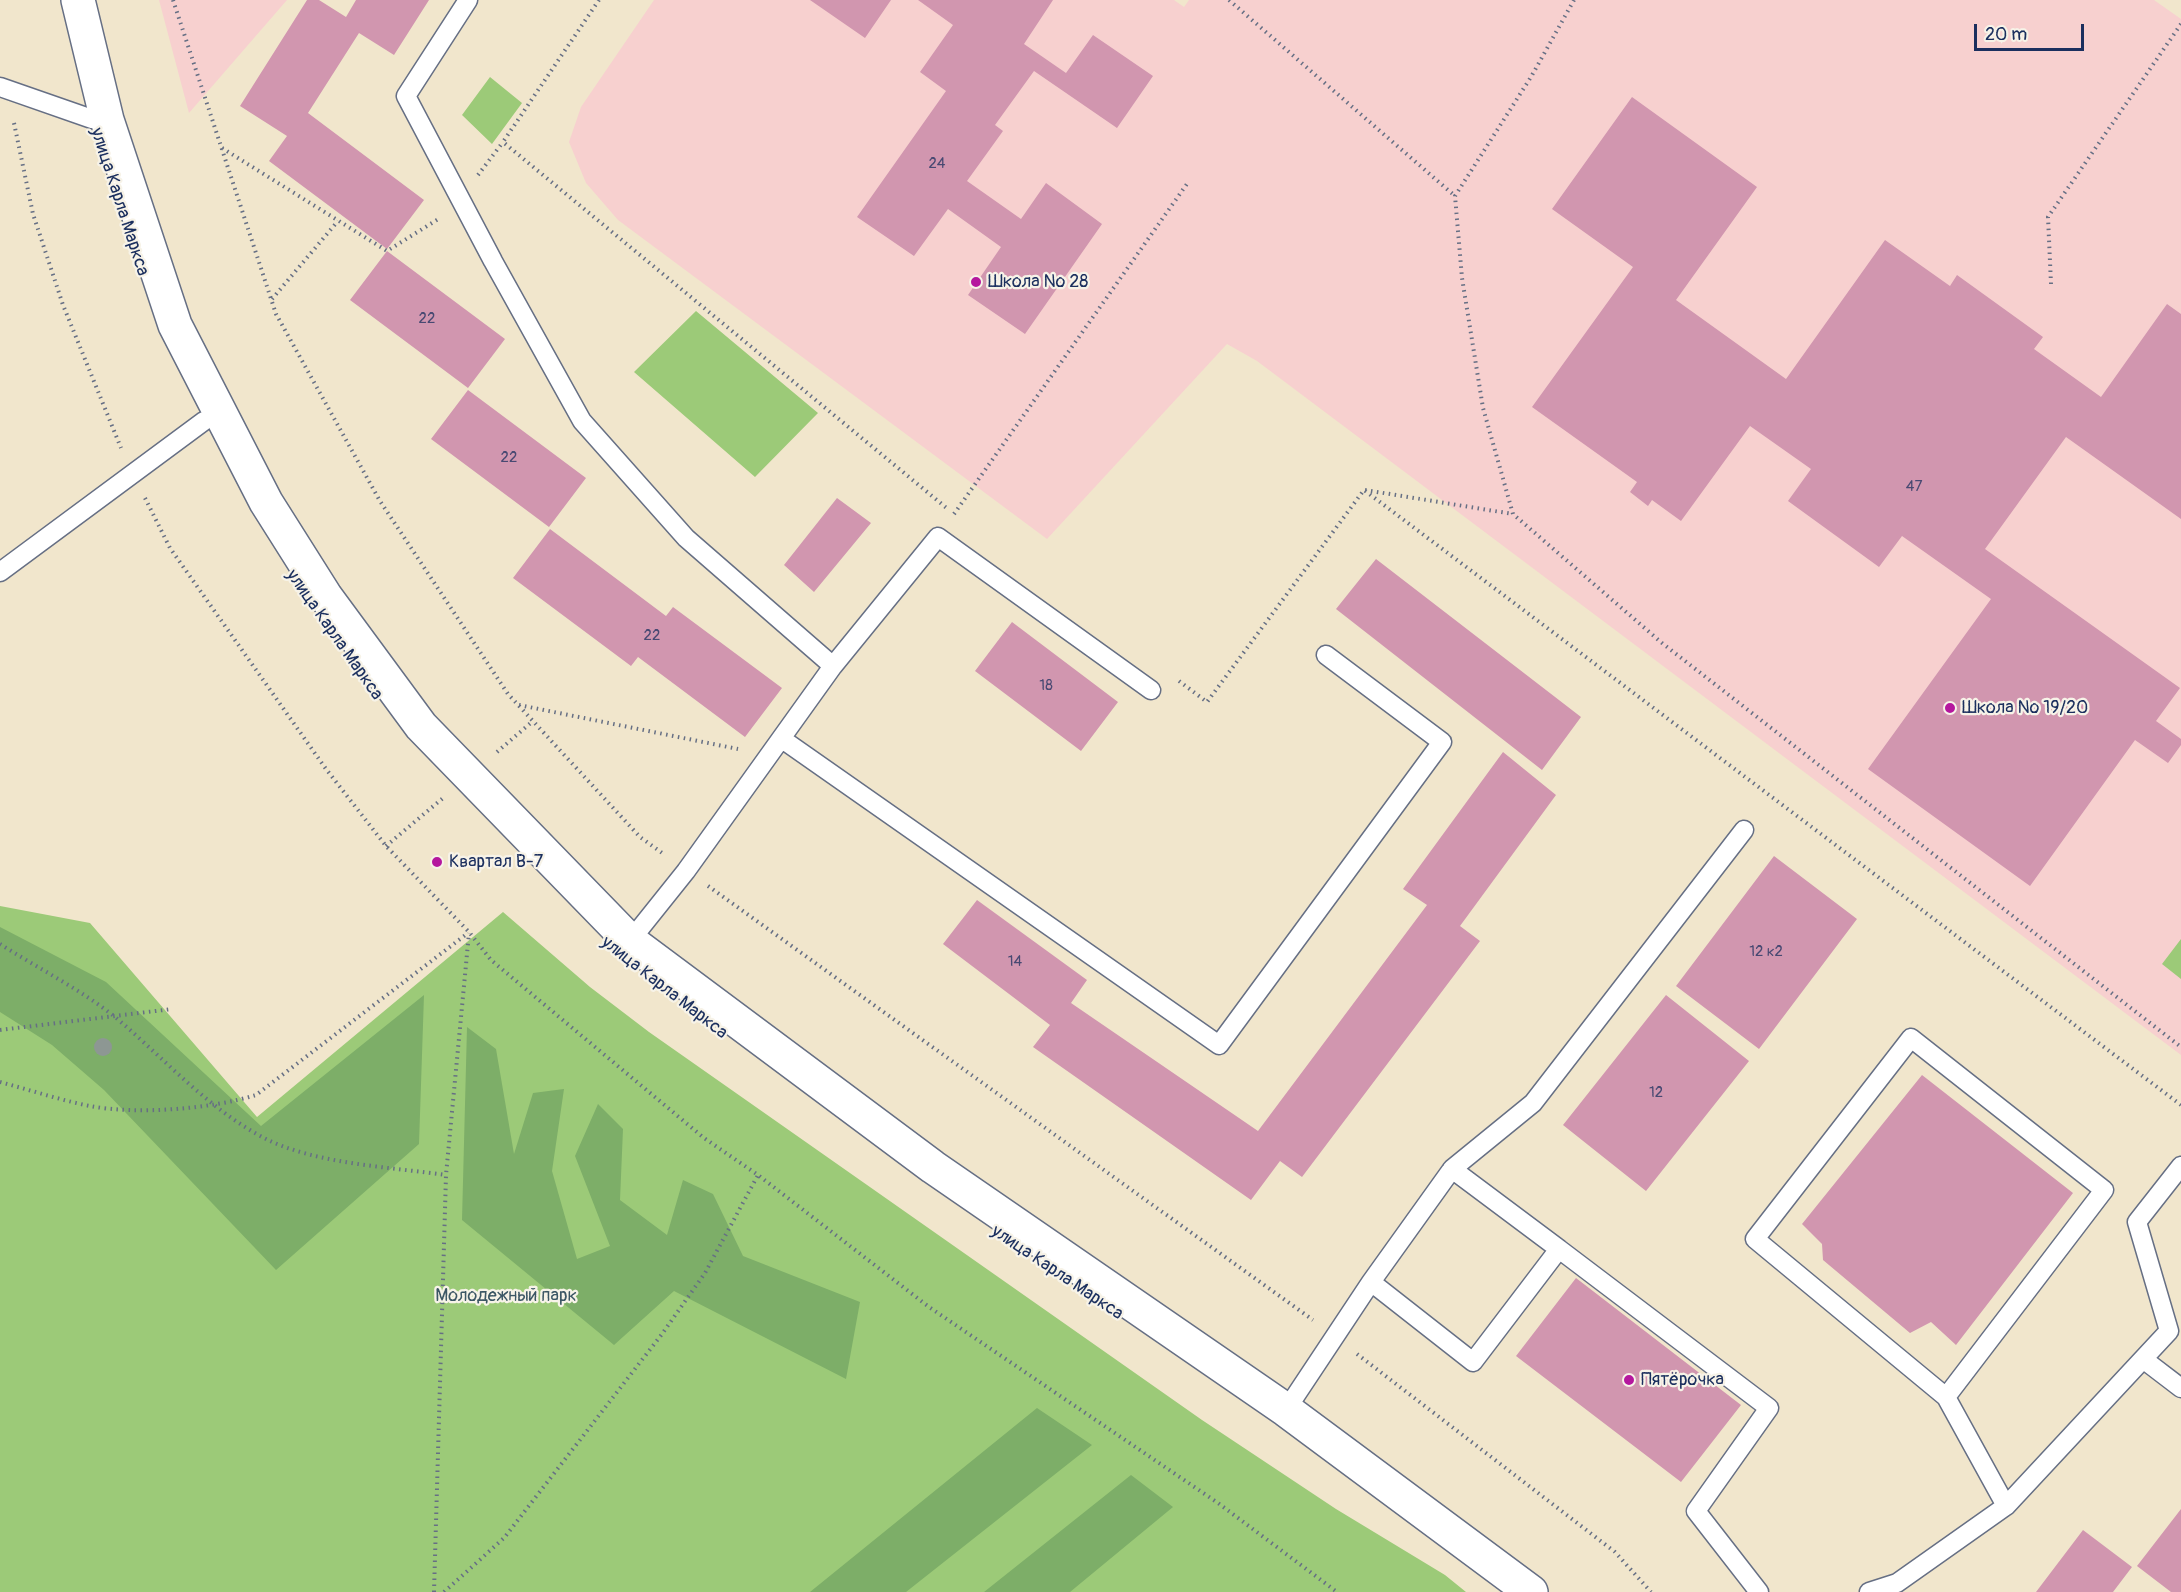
<!DOCTYPE html>
<html>
<head>
<meta charset="utf-8">
<style>
  body { margin:0 }
  #map { position:relative; width:2181px; height:1592px; overflow:hidden; background:#f1e6cc; font-family:Pangolin,sans-serif }
  canvas { display:block }
  .scale { position:absolute; left:1974px; top:24px; width:110px; height:27px; box-sizing:border-box; border:3px solid #1b2f5e; border-top:0; padding-left:8px; font-size:18px; line-height:21px; white-space:nowrap; color:#1b2f5e; -webkit-text-stroke:4px #f7f3e8; paint-order:stroke }
</style>
</head>
<body>
<div id="map">
<canvas width="2181" height="1592"></canvas>
<div class="scale">20 m</div>
</div>
<script>
const ctx = document.querySelector('canvas').getContext('2d');
ctx.lineJoin = 'round';
function fill(path, color) { ctx.fillStyle = color; ctx.fill(path, 'evenodd'); }
function strokePath(path, color, width, dash) { ctx.strokeStyle = color; ctx.lineWidth = width; ctx.lineCap = dash ? 'butt' : 'round'; ctx.setLineDash(dash || []); ctx.stroke(path); }
function label(font, color, halo, rows, align = 'center') {
  ctx.font = font + ' Pangolin,sans-serif'; ctx.lineWidth = 4.5; ctx.setLineDash([]); ctx.textBaseline = 'middle'; ctx.strokeStyle = halo; ctx.fillStyle = color; for (const [text, x, y, turn = 0] of rows) {
    ctx.save(); ctx.translate(x, y); ctx.rotate((+turn || 0) * Math.PI / 180); ctx.textAlign = isNaN(turn) ? turn : align; if (halo) ctx.strokeText(text, 0, 0); ctx.fillText(text, 0, 0); ctx.restore();
  }
}
const built = new Path2D(`
  M 159,0 L 287,0 L 189,113 Z
  M 654,0 L 1174,0 L 1184,7 L 1189,0 L 2154,0 L 2181,19 L 2181,1055 L 1257,361 L 1227,344 L 1047,539 L 618,220 L 586,183 L 569,142 L 581,107 Z`);
const green = new Path2D(`
  M 490,77 L 522,103 L 492,144 L 462,115 Z
  M 696,311 L 818,413 L 755,477 L 634,372 Z
  M 0,906 L 90,923 L 257,1117 L 503,912 L 590,987 L 649,1032 L 1202,1420 L 1336,1509 L 1445,1575 L 1466,1592 L 0,1592 Z
  M 2181,939 L 2181,979 L 2162,964 Z`);
const forest = new Path2D(`
  M 0,927 L 106,982 L 261,1126 L 424,995 L 419,1144 L 276,1270 L 104,1090 L 52,1045 L 0,1012 Z
  M 467,1027 L 496,1049 L 514,1154 L 533,1093 L 564,1089 L 552,1171 L 577,1259 L 610,1246 L 575,1156 L 598,1104 L 623,1129 L 620,1200 L 667,1235 L 683,1180 L 713,1194 L 743,1256 L 860,1302 L 846,1379 L 674,1291 L 614,1345 L 462,1220 Z
  M 1037,1408 L 1092,1445 L 906,1592 L 810,1592 Z
  M 1131,1475 L 1173,1507 L 1070,1592 L 984,1592 Z`);
const building = new Path2D(`
  M 307,0 L 319,0 L 346,17 L 356,0 L 429,0 L 394,55 L 359,33 L 308,113 L 424,200 L 387,249 L 269,161 L 287,136 L 240,106 Z
  M 810,0 L 891,0 L 865,38 Z
  M 918,0 L 1053,0 L 1024,44 L 1066,73 L 1093,35 L 1153,76 L 1117,128 L 1034,71 L 995,125 L 1003,131 L 967,181 L 1021,219 L 1046,183 L 1102,224 L 1025,334 L 968,295 L 1001,247 L 948,209 L 914,256 L 857,217 L 946,91 L 920,72 L 953,25 Z
  M 1632,97 L 1757,187 L 1676,300 L 1786,379 L 1885,240 L 1950,286 L 1957,275 L 2043,337 L 2034,349 L 2101,397 L 2167,304 L 2181,314 L 2181,519 L 2066,437 L 1985,549 L 2180,688 L 2156,721 L 2181,739 L 2181,745 L 2168,763 L 2135,740 L 2030,886 L 1868,769 L 1991,599 L 1902,536 L 1879,567 L 1788,501 L 1811,469 L 1750,426 L 1681,521 L 1652,500 L 1648,506 L 1630,492 L 1637,482 L 1532,407 L 1633,267 L 1552,209 Z
  M 387,251 L 505,339 L 468,388 L 350,300 Z
  M 468,390 L 586,478 L 549,527 L 431,439 Z
  M 837,498 L 871,523 L 814,592 L 784,565 Z
  M 550,529 L 666,616 L 673,607 L 782,688 L 745,737 L 638,657 L 631,666 L 513,578 Z
  M 1376,559 L 1581,717 L 1542,770 L 1336,609 Z
  M 1012,622 L 1118,702 L 1081,751 L 975,671 Z
  M 1503,752 L 1556,795 L 1460,926 L 1480,941 L 1302,1177 L 1280,1161 L 1251,1200 L 1033,1047 L 1050,1025 L 943,944 L 977,900 L 1087,980 L 1071,1003 L 1258,1131 L 1427,905 L 1403,889 Z
  M 1774,856 L 1857,919 L 1759,1049 L 1676,986 Z
  M 1666,995 L 1749,1061 L 1646,1191 L 1563,1125 Z
  M 1922,1075 L 2073,1193 L 1956,1345 L 1931,1322 L 1910,1333 L 1823,1260 L 1822,1244 L 1802,1224 Z
  M 1576,1278 L 1741,1405 L 1681,1482 L 1516,1356 Z
  M 2181,1509 L 2181,1592 L 2171,1592 L 2137,1566 Z
  M 2083,1530 L 2132,1567 L 2113,1592 L 2036,1592 Z`);
const path = new Path2D(`
  M 173,0 L 276,314 L 380,501 L 508,694 L 640,837 L 665,855
  M 599,0 L 503,142 L 949,510
  M 1229,0 L 1455,196
  M 1574,0 L 1531,77 L 1455,196 L 1462,278 L 1483,408 L 1513,514 L 1662,643 L 2181,1047
  M 14,123 L 33,214 L 63,305 L 121,448
  M 222,148 L 387,251 L 440,218
  M 478,175 L 503,142
  M 2051,284 L 2048,217 L 2181,24
  M 272,299 L 338,221
  M 1365,490 L 1513,514
  M 145,498 L 170,548 L 326,769 L 386,846 L 469,932 L 491,960 L 704,1138 L 758,1175 L 929,1307 L 1218,1503 L 1337,1592
  M 954,514 L 1189,181
  M 1179,681 L 1207,702 L 1364,490 L 2181,1105
  M 519,705 L 738,749
  M 497,752 L 533,721
  M 386,846 L 443,798
  M 708,886 L 1313,1320
  M 0,944 C 36,967 83,991 115,1017 C 164,1058 207,1108 264,1138 C 315,1164 390,1167 446,1175
  M 0,1030 L 172,1009
  M 0,1082 C 30,1090 60,1100 90,1106 C 137,1115 211,1109 256,1095 L 468,933
  M 1357,1354 L 1615,1552 L 1651,1592
  M 434,1592 L 446,1175 L 469,933
  M 444,1592 L 504,1538 L 662,1334 L 705,1273 L 758,1175`);
const service = new Path2D(`
  M 468,0 L 406,96 L 493,261 L 582,421 L 686,538 L 833,666
  M 0,87 L 92,119
  M 0,572 L 204,421
  M 782,739 L 1219,1045 L 1442,742 L 1326,655
  M 630,941 L 686,871 L 833,666 L 938,537 L 1151,690
  M 1452,1169 L 1533,1103 L 1744,830
  M 1371,1282 L 1452,1169 L 1559,1249
  M 2143,1359 L 2181,1388
  M 1946,1397 L 1755,1239 L 1911,1038 L 2104,1190 L 1946,1397 L 2006,1506
  M 1286,1410 L 1371,1282 L 1473,1362 L 1559,1249 L 1769,1408 L 1696,1511 L 1759,1592
  M 1869,1592 L 1897,1583 L 2006,1506 L 2169,1331 L 2137,1222 L 2181,1166`);
const tertiary = new Path2D(`
  M 78,0 L 107,120 L 175,325 L 266,502 L 326,597 L 421,726 L 630,941 L 933,1167 L 1286,1410 L 1531,1592`);
const trees = [
  [103,1047]
];
const markers = [
  [976,282,6,"#b5179e"],
  [1950,708,6,"#b5179e"],
  [437,862,6,"#b5179e"],
  [1629,1380,6,"#b5179e"]
];
const numberNames = [
  ["24",937,164],
  ["22",427,319],
  ["22",509,458],
  ["47",1914,487],
  ["22",652,636],
  ["18",1046,686],
  ["12 к2",1766,952],
  ["14",1015,962],
  ["12",1656,1093]
];
const streetNames = [
  ["улица Карла Маркса",119,202,72],
  ["улица Карла Маркса",334,635,55],
  ["улица Карла Маркса",664,988,38],
  ["улица Карла Маркса",1057,1273,34]
];
const poiNames = [
  ["Школа № 28",988,282],
  ["Школа № 19/20",1962,708],
  ["Квартал В-7",449,862],
  ["Пятёрочка",1641,1380]
];
const parkNames = [
  ["Молодежный парк",506,1296]
];
fill(built, '#f7d0cf');
fill(green, '#9cca78');
fill(forest, '#7dae68');
fill(building, '#d196af');
strokePath(service, '#666f84', 21);
strokePath(tertiary, '#666f84', 36);
strokePath(path, '#666f84', 4, [1.5, 4.5]);
strokePath(service, '#fff', 18);
strokePath(tertiary, '#fff', 33);
ctx.fillStyle = '#8d9793';
for (const [x, y] of trees) { ctx.beginPath(); ctx.arc(x, y, 9, 0, 2 * Math.PI); ctx.fill(); }
for (const [x, y, r, color] of markers) { const dot = new Path2D(); dot.arc(x, y, r, 0, 2 * Math.PI); ctx.fillStyle = color; ctx.fill(dot); strokePath(dot, '#f7f3e8', 2); }
label('15px', '#484972', null, numberNames);
label('18px', '#1b2f5e', '#f7f3e8', streetNames);
label('18px', '#1b2f5e', '#f7f3e8', poiNames, 'left');
label('18px', '#3b5664', '#f7f3e8', parkNames);
</script>
</body>
</html>
